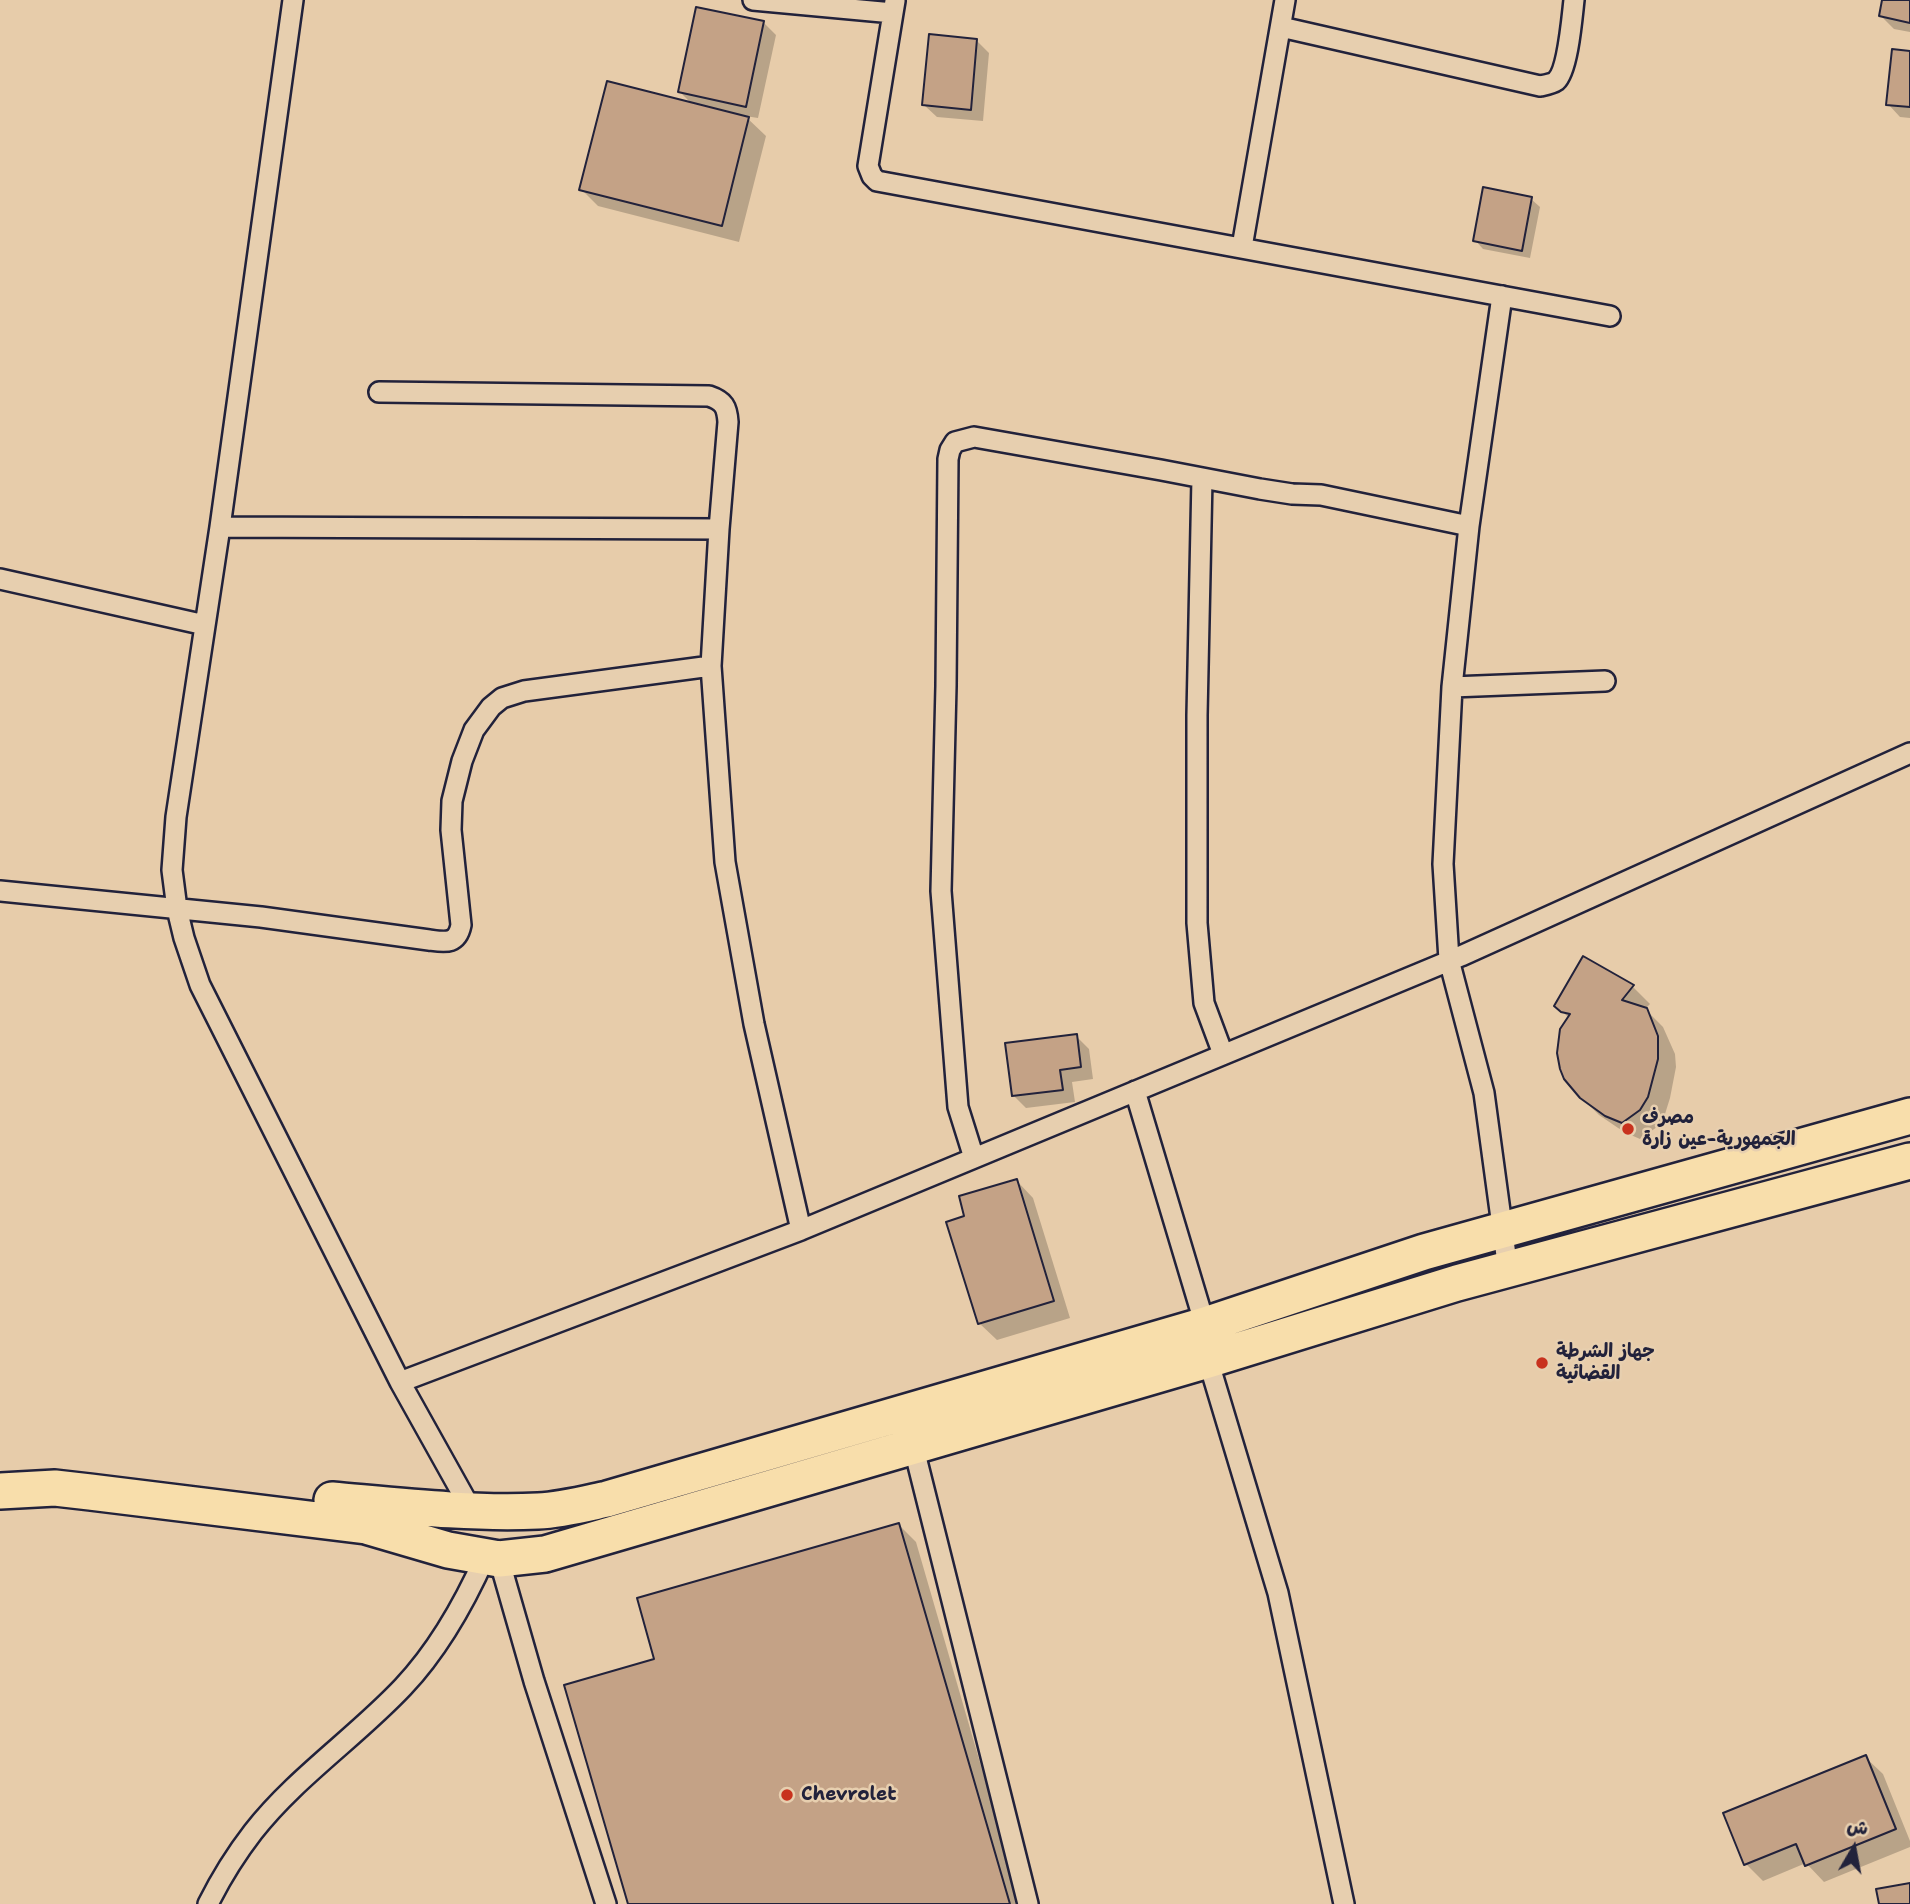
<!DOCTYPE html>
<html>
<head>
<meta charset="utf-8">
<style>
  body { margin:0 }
  #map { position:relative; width:1910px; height:1904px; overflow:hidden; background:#e7ccaa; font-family:"Shantell Sans","Playpen Sans Arabic",sans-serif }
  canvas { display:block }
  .north { position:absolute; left:1819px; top:1813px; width:70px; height:70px; -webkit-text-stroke:5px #e7cfaf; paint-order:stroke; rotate:10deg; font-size:19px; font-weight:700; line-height:28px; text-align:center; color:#22223b }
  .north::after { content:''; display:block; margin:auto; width:24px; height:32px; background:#22223b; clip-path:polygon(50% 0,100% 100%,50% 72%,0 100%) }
</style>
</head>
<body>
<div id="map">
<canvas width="1910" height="1904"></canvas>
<div class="north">ش</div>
</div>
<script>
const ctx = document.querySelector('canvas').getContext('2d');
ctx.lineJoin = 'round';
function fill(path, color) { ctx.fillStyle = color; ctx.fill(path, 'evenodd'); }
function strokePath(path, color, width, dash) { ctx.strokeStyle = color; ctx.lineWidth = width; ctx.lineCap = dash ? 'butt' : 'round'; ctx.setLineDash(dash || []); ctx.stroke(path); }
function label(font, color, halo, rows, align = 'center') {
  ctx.font = font + ' "Shantell Sans","Playpen Sans Arabic",sans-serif'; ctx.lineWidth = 5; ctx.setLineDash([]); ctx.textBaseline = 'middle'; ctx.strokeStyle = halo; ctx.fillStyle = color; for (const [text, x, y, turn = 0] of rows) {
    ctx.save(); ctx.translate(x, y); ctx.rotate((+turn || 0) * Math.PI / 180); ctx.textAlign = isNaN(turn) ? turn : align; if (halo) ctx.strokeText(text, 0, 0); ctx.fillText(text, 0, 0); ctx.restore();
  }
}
const shadow = new Path2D(`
  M 1884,0 L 1910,0 L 1910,32 L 1894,29 L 1881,16 Z
  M 763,22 L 776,35 L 758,118 L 745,116 L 766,136 L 739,242 L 598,206 L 581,189 L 693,105 L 680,92 Z
  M 976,40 L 989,53 L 983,121 L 937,117 L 924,105 Z
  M 1910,52 L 1910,118 L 1900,117 L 1888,104 Z
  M 1531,199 L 1540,207 L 1530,258 L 1483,249 L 1475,240 Z
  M 1584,958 L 1633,987 L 1650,1004 L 1645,1009 L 1663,1027 L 1675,1054 L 1676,1067 L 1670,1098 L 1665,1114 L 1657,1127 L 1640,1139 L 1624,1132 L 1599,1115 L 1581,1097 L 1569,1018 L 1556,1005 Z
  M 1076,1036 L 1089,1049 L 1093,1079 L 1072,1082 L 1075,1102 L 1026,1108 L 1014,1096 Z
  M 1016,1180 L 1033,1198 L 1070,1318 L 997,1340 L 979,1323 L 967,1218 Z
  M 899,1525 L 916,1542 L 1021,1904 L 630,1904 L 657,1661 Z
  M 1865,1757 L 1883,1774 L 1910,1841 L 1910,1847 L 1824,1882 L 1806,1863 L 1763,1881 L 1746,1864 Z`);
const building = new Path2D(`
  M 1882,0 L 1910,0 L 1910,23 L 1879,16 Z
  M 696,7 L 764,21 L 746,107 L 678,92 Z
  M 929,34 L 977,39 L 971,110 L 922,105 Z
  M 1892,49 L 1910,51 L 1910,107 L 1886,105 Z
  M 607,81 L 749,117 L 722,226 L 579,190 Z
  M 1483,187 L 1532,197 L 1522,251 L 1473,241 Z
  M 1583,956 L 1634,985 L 1622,1000 L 1647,1008 L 1658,1036 L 1658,1059 L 1648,1097 L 1640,1110 L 1622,1123 L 1605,1116 L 1580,1098 L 1564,1079 L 1560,1069 L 1557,1053 L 1560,1029 L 1570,1014 L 1561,1012 L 1554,1006 Z
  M 1077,1034 L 1081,1067 L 1060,1070 L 1063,1090 L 1012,1096 L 1005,1043 Z
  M 1017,1179 L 1054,1301 L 978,1324 L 946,1222 L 964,1216 L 959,1196 Z
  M 899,1523 L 1010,1904 L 628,1904 L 564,1685 L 654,1659 L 637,1598 Z
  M 1866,1755 L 1896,1829 L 1805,1866 L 1796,1844 L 1744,1865 L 1723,1813 Z
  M 1910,1883 L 1910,1904 L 1879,1904 L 1876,1889 Z`);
const street = new Path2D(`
  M 293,0 L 220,527 L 176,817 L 172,870 L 177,909 L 184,938 L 200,985 L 400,1382 L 472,1511
  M 753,0 L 893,13 L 895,1
  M 893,13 L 868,166 L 872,176 L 877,181 L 1610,316
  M 1281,27 L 1540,86 C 1545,85 1552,84 1556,81 C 1568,70 1572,17 1574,0
  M 1242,247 L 1285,0
  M 1502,296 L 1469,526 L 1452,687 L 1443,864 L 1449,960 L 1484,1093 L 1508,1270
  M 379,392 L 709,396 C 724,401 727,407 728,422 L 719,529 L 711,666 L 725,862 L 754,1024 L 801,1230
  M 1202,478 L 1197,715 L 1197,923 L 1204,1003 L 1223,1054
  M 220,527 L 719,529
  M 0,579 L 205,625
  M 1452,687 L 1605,681
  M 0,891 L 261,917 L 429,940 C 445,942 457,945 461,925 L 451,830 L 452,801 L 462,761 L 474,730 L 491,707 L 502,698 L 524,691 L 711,666
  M 1135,1091 L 1205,1325
  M 974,1158 L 958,1107 L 941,891 L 946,686 L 948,459 L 950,450 L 955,442 L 974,437 L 1161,470 L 1260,489 L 1292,494 L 1321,495 L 1469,526
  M 1208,1360 L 1278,1593 L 1344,1904
  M 400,1382 L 801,1230 L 1461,956 L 1910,753
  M 913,1445 L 1028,1904
  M 499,1559 L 534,1681 L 606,1904
  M 208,1904 C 221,1878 236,1854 253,1832 C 295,1778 356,1737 403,1687 C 439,1649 464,1604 485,1557`);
const highway = new Path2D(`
  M 0,1491 L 55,1488 L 90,1492 L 366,1526 L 448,1550 L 499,1559 L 545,1554 L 1208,1360 L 1457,1283 L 1910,1161
  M 332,1500 C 400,1506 469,1514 538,1511 C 561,1510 584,1504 607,1499 L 1205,1325 L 1424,1252 L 1910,1116`);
const markers = [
  [1628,1129,7,"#c8321e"],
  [1542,1363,7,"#c8321e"],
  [787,1795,7,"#c8321e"]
];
const poiNames = [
  ["مصرف",1642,1118],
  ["الجمهورية-عين زارة",1642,1140],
  ["جهاز الشرطة",1556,1352],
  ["القضائية",1556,1374],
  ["Chevrolet",801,1795]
];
fill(shadow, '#0003');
fill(building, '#c4a286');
strokePath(building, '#22223b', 2);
strokePath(street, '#22223b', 24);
strokePath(highway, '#22223b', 40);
strokePath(street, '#e7cfaf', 19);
strokePath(highway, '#f8deab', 35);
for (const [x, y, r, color] of markers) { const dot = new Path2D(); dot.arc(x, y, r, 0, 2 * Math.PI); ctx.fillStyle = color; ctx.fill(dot); strokePath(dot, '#e7cfaf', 2.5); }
label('bold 19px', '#22223b', '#e7cfaf', poiNames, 'left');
</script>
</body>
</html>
